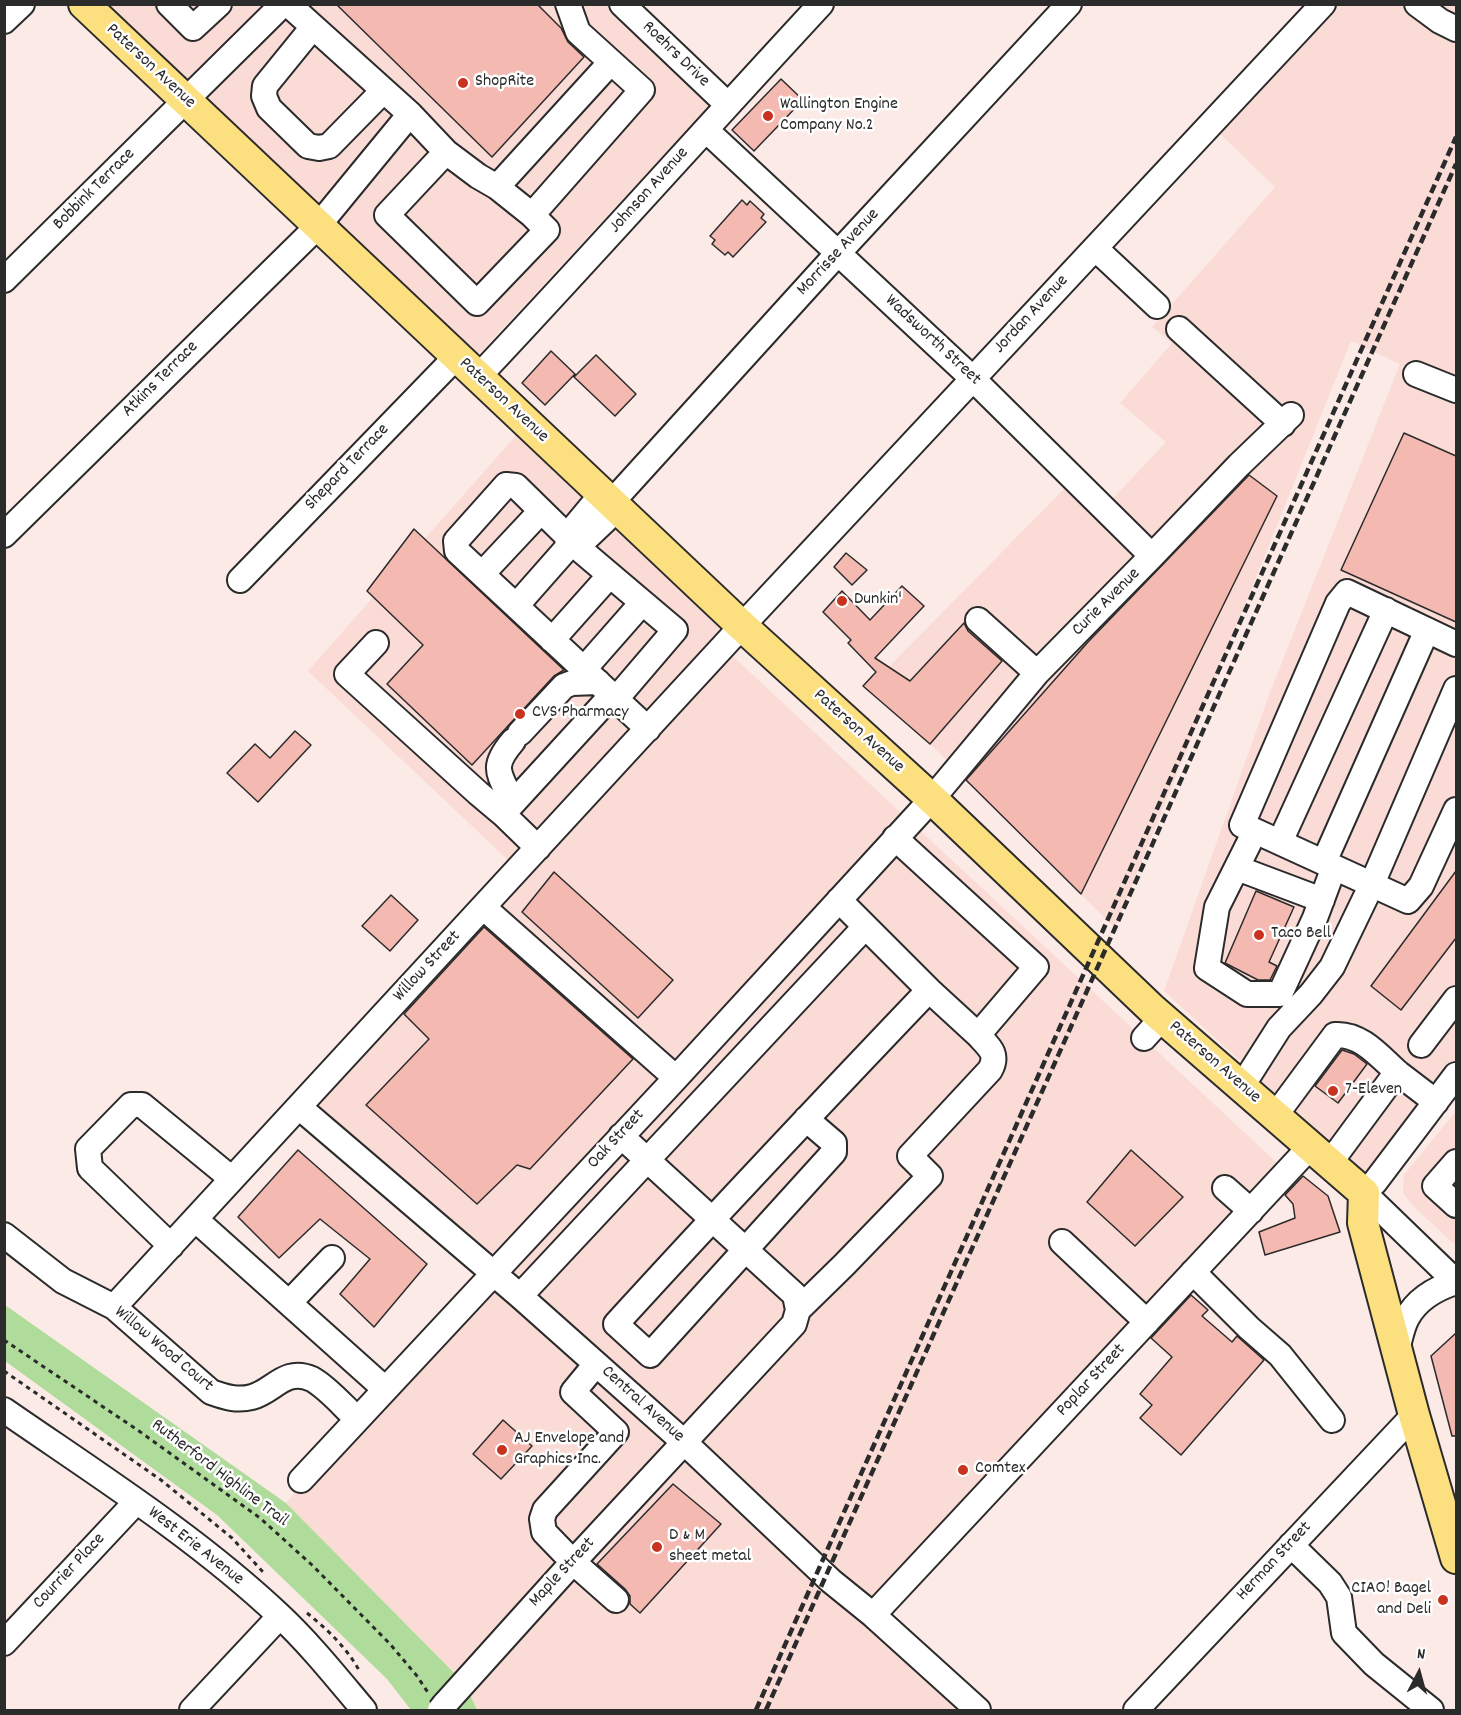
<!DOCTYPE html>
<html>
<head>
<meta charset="utf-8">
<style>
  body { margin:0 }
  #map { position:relative; width:1461px; height:1715px; overflow:hidden; background:#fceae7; font-family:Dekko,sans-serif }
  canvas { display:block }
  .frame { position:absolute; inset:0; border:6px solid #2b2b2b; pointer-events:none }
  .north { position:absolute; left:1389px; top:1643px; width:60px; height:60px; -webkit-text-stroke:4px #fff; paint-order:stroke; rotate:6deg; font-size:16px; font-weight:700; line-height:24px; text-align:center; color:#2b2b2b }
  .north::after { content:''; display:block; margin:auto; width:21px; height:27px; background:#2b2b2b; clip-path:polygon(50% 0,100% 100%,50% 72%,0 100%) }
</style>
</head>
<body>
<div id="map">
<canvas width="1461" height="1715"></canvas>
<div class="frame"></div>
<div class="north">N</div>
</div>
<script>
const ctx = document.querySelector('canvas').getContext('2d');
ctx.lineJoin = 'round';
function fill(path, color) { ctx.fillStyle = color; ctx.fill(path, 'evenodd'); }
function strokePath(path, color, width, dash) { ctx.strokeStyle = color; ctx.lineWidth = width; ctx.lineCap = dash ? 'butt' : 'round'; ctx.setLineDash(dash || []); ctx.stroke(path); }
function label(font, color, halo, rows, align = 'center') {
  ctx.font = font + ' Dekko,sans-serif'; ctx.lineWidth = 5; ctx.setLineDash([]); ctx.textBaseline = 'middle'; ctx.strokeStyle = halo; ctx.fillStyle = color; for (const [text, x, y, turn = 0] of rows) {
    ctx.save(); ctx.translate(x, y); ctx.rotate((+turn || 0) * Math.PI / 180); ctx.textAlign = isNaN(turn) ? turn : align; if (halo) ctx.strokeText(text, 0, 0); ctx.fillText(text, 0, 0); ctx.restore();
  }
}
const built = new Path2D(`
  M 84,5 L 622,5 L 718,96 L 467,367 Z
  M 1316,5 L 1456,5 L 1456,1075 L 1375,1182 L 1351,1163 L 1164,991 L 1269,695 L 1400,364 L 1351,341 L 1115,928 L 871,685 L 1073,480 L 1103,509 L 1166,442 L 1120,403 L 1172,343 L 1152,327 L 1275,187 L 1209,123 Z
  M 527,423 L 742,626 L 509,861 L 308,671 Z
  M 725,649 L 1289,1174 L 880,1621 L 981,1710 L 477,1710 L 466,1685 L 286,1503 L 493,1268 L 312,1098 Z
  M 1456,1111 L 1456,1246 L 1413,1206 L 1403,1193 L 1404,1175 Z`);
const green = new Path2D(`
  M 5,1305 L 286,1503 L 466,1685 L 477,1710 L 411,1710 L 387,1679 L 217,1515 L 5,1361 Z`);
const building = new Path2D(`
  M 336,4 L 537,4 L 561,28 L 568,42 L 584,57 L 492,157 Z
  M 781,79 L 803,100 L 754,151 L 732,130 Z
  M 742,200 L 747,205 L 750,201 L 764,214 L 761,218 L 766,222 L 733,257 L 728,252 L 725,255 L 712,244 L 715,240 L 710,236 Z
  M 551,351 L 575,374 L 545,405 L 522,383 Z
  M 596,355 L 636,394 L 615,416 L 574,377 Z
  M 1404,433 L 1456,456 L 1456,622 L 1341,570 Z
  M 1249,475 L 1277,496 L 1081,894 L 966,780 L 1088,642 Z
  M 414,529 L 564,670 L 554,676 L 472,765 L 387,684 L 423,645 L 367,591 Z
  M 846,553 L 867,570 L 852,585 L 834,567 Z
  M 902,586 L 924,606 L 875,658 L 910,681 L 964,623 L 968,631 L 1002,661 L 930,744 L 863,686 L 876,672 L 848,643 L 851,640 L 823,612 L 842,591 L 870,620 Z
  M 295,731 L 311,745 L 258,802 L 227,773 L 255,744 L 270,758 Z
  M 1456,871 L 1456,938 L 1401,1010 L 1371,986 Z
  M 554,872 L 673,980 L 638,1018 L 522,912 Z
  M 1256,891 L 1294,907 L 1269,962 L 1277,966 L 1270,980 L 1258,980 L 1225,963 Z
  M 391,895 L 418,920 L 390,951 L 362,926 Z
  M 484,927 L 633,1059 L 530,1169 L 517,1165 L 477,1204 L 366,1105 L 429,1039 L 404,1014 Z
  M 1342,1050 L 1354,1054 L 1367,1064 L 1338,1103 L 1315,1086 Z
  M 298,1150 L 427,1264 L 374,1327 L 340,1294 L 370,1259 L 320,1219 L 279,1258 L 238,1217 Z
  M 1131,1150 L 1183,1197 L 1135,1246 L 1087,1202 Z
  M 1303,1176 L 1328,1196 L 1340,1232 L 1265,1255 L 1259,1232 L 1295,1218 L 1293,1204 L 1285,1195 Z
  M 1191,1295 L 1208,1310 L 1202,1316 L 1232,1342 L 1237,1336 L 1264,1360 L 1181,1455 L 1140,1418 L 1152,1405 L 1140,1394 L 1172,1357 L 1151,1338 Z
  M 1456,1333 L 1456,1436 L 1452,1436 L 1431,1356 Z
  M 503,1420 L 532,1446 L 501,1479 L 473,1454 Z
  M 673,1484 L 721,1524 L 640,1613 L 630,1604 L 630,1596 L 625,1589 L 597,1564 Z`);
const path = new Path2D(`
  M 4,1340 L 139,1431 L 260,1518 L 312,1565 L 390,1644 L 417,1676 L 429,1694
  M 4,1371 L 161,1480 L 232,1538 L 263,1572
  M 307,1613 C 327,1629 348,1649 360,1672`);
const minor = new Path2D(`
  M 169,4 L 193,28 L 219,4
  M 288,4 L 410,114 L 446,152 L 387,215 L 477,303 L 547,230 L 532,215 L 642,90 L 578,32 L 568,4
  M 622,4 L 728,105
  M 1417,4 L 1440,21 L 1456,29
  M 4,21 L 22,4
  M 313,27 L 265,86 L 264,96 L 269,108 L 308,146 L 319,148 L 329,146 L 383,91
  M 706,130 L 972,378 L 1152,556
  M 446,152 L 478,176 L 497,187
  M 532,215 L 497,187 L 611,62
  M 1095,248 L 1157,306
  M 4,280 L 283,4
  M 1179,329 L 1283,424
  M 1416,374 L 1456,390
  M 478,377 C 594,254 706,128 821,4
  M 611,503 L 828,264 L 1069,4
  M 4,535 L 318,226 L 410,114
  M 567,536 L 602,494
  M 577,547 L 617,509
  M 482,574 L 541,511
  M 240,580 L 456,357
  M 516,606 L 568,547
  M 978,620 L 1037,673
  M 552,640 L 610,575
  M 376,643 L 347,674 L 478,793 L 503,814
  M 1456,644 L 1347,592 L 1338,603 L 1242,825 L 1408,901 L 1421,886 L 1456,810
  M 584,669 L 642,603
  M 616,699 L 675,630 L 577,547 L 568,547 L 567,536 L 516,486 L 506,485 L 456,541 L 457,551 L 648,729
  M 520,733 L 564,686 L 572,683 L 598,682
  M 513,803 C 499,773 490,768 513,741
  M 1255,831 L 1217,907 L 1207,968 L 1247,994 L 1280,994 L 1315,918 L 1334,867
  M 1280,842 L 1386,610
  M 538,848 L 503,814 L 612,695
  M 1324,862 L 1427,630
  M 1237,868 L 1322,900
  M 483,907 L 676,1078
  M 929,990 L 978,1035
  M 1144,1038 L 1162,1018
  M 1421,1045 L 1456,999
  M 1456,1075 L 1375,1182 L 1364,1193 L 1456,1282
  M 1242,1086 L 1279,1028 L 1311,994 L 1332,967 L 1372,884 L 1456,689
  M 299,1107 L 520,1296 L 685,1443 L 831,1581 L 873,1615 L 978,1710
  M 1275,1116 L 1335,1035 C 1361,1033 1380,1057 1398,1073 C 1411,1083 1423,1092 1436,1102
  M 806,1119 L 834,1143 L 834,1152 L 650,1355 L 616,1324 C 719,1211 824,1100 929,990 L 839,900
  M 1456,1162 L 1435,1186 L 1456,1205
  M 1329,1164 L 1397,1072
  M 1225,1188 L 1251,1211
  M 195,1219 L 385,1389
  M 4,1235 L 63,1281 L 114,1307 L 211,1392 C 225,1397 237,1401 252,1397 C 274,1391 285,1367 312,1379 C 327,1387 344,1407 357,1419
  M 1062,1242 L 1147,1322
  M 171,1246 L 90,1168 L 88,1149 L 131,1105 L 142,1105 L 232,1179
  M 1193,1272 L 1249,1328 L 1280,1355 L 1332,1420
  M 520,1296 L 865,927
  M 289,1303 L 332,1258
  M 114,1307 L 742,626 L 1323,4
  M 798,1310 L 844,1265 L 930,1176 L 910,1156 L 990,1070 C 999,1054 989,1047 978,1035 L 1036,967 L 895,838
  M 1397,1350 C 1400,1339 1402,1327 1407,1318 C 1417,1299 1437,1288 1456,1282
  M 596,1364 L 573,1392 L 616,1432 L 545,1510 L 542,1519 L 544,1532 L 573,1562 L 616,1600
  M 4,1410 C 98,1475 196,1537 279,1615 C 310,1644 337,1678 364,1710
  M 301,1480 L 676,1078 L 932,799 L 1037,673 L 1152,556 L 1239,465 L 1291,415
  M 1291,1545 L 1330,1583 L 1339,1597 L 1344,1633 L 1374,1664 L 1431,1710
  M 873,1615 L 1310,1147
  M 4,1643 L 136,1502
  M 444,1705 L 573,1562 L 794,1324 L 798,1310 L 795,1295 L 621,1136
  M 192,1710 L 280,1616
  M 1136,1710 L 1414,1415`);
const major = new Path2D(`
  M 84,4 L 742,626 L 932,799 L 1152,1009 L 1364,1193 L 1363,1223 L 1414,1415 L 1456,1558`);
const rail = new Path2D(`
  M 756,1710 L 1456,137
  M 766,1710 L 1456,164`);
const minorBridge = new Path2D(`
  M 440,1710 L 444,1705`);
const markers = [
  [463,83,6,"#c8321e"],
  [768,116,6,"#c8321e"],
  [842,601,6,"#c8321e"],
  [520,714,6,"#c8321e"],
  [1259,935,6,"#c8321e"],
  [1333,1091,6,"#c8321e"],
  [502,1450,6,"#c8321e"],
  [963,1470,6,"#c8321e"],
  [657,1547,6,"#c8321e"],
  [1443,1600,6,"#c8321e"]
];
const streetNames = [
  ["Roehrs Drive",675,55,44],
  ["Paterson Avenue",150,67,43],
  ["Bobbink Terrace",95,190,-45],
  ["Johnson Avenue",650,191,-48],
  ["Morrisse Avenue",839,253,-47],
  ["Jordan Avenue",1032,315,-47],
  ["Wadsworth Street",932,341,43],
  ["Atkins Terrace",161,380,-45],
  ["Paterson Avenue",503,401,43],
  ["Shepard Terrace",348,468,-46],
  ["Curie Avenue",1107,603,-45],
  ["Paterson Avenue",858,732,42],
  ["Willow Street",428,967,-47],
  ["Paterson Avenue",1214,1063,41],
  ["Oak Street",617,1140,-47],
  ["Willow Wood Court",163,1350,40],
  ["Poplar Street",1092,1381,-47],
  ["Central Avenue",642,1405,42],
  ["Rutherford Highline Trail",219,1474,37],
  ["West Erie Avenue",195,1547,38],
  ["Herman Street",1275,1562,-47],
  ["Courrier Place",70,1572,-47],
  ["Maple Street",563,1573,-47]
];
const poiNames = [
  ["ShopRite",475,83],
  ["Wallington Engine",780,106],
  ["Company No.2",780,127],
  ["Dunkin'",854,601],
  ["CVS Pharmacy",532,714],
  ["Taco Bell",1271,935],
  ["7-Eleven",1345,1091],
  ["AJ Envelope and",514,1440],
  ["Graphics Inc.",514,1461],
  ["Comtex",975,1470],
  ["D & M",669,1537],
  ["sheet metal",669,1558],
  ["CIAO! Bagel",1431,1590,"right"],
  ["and Deli",1431,1611,"right"]
];
fill(built, '#fadbd6');
fill(green, '#afdc9a');
fill(building, '#f4b9b0');
strokePath(building, '#2b2b2b', 1.5);
strokePath(minor, '#2b2b2b', 28);
strokePath(major, '#2b2b2b', 34);
strokePath(path, '#2b2b2b', 3, [4.5, 4.5]);
strokePath(minor, '#fff', 24);
strokePath(major, '#fce080', 30);
strokePath(rail, '#2b2b2b', 4.5, [9, 4.5]);
strokePath(minorBridge, '#2b2b2b', 28, []);
strokePath(minorBridge, '#fff', 24);
for (const [x, y, r, color] of markers) { const dot = new Path2D(); dot.arc(x, y, r, 0, 2 * Math.PI); ctx.fillStyle = color; ctx.fill(dot); strokePath(dot, '#fff', 2); }
label('18px', '#2b2b2b', '#fff', streetNames);
label('18px', '#2b2b2b', '#fff', poiNames, 'left');
</script>
</body>
</html>
